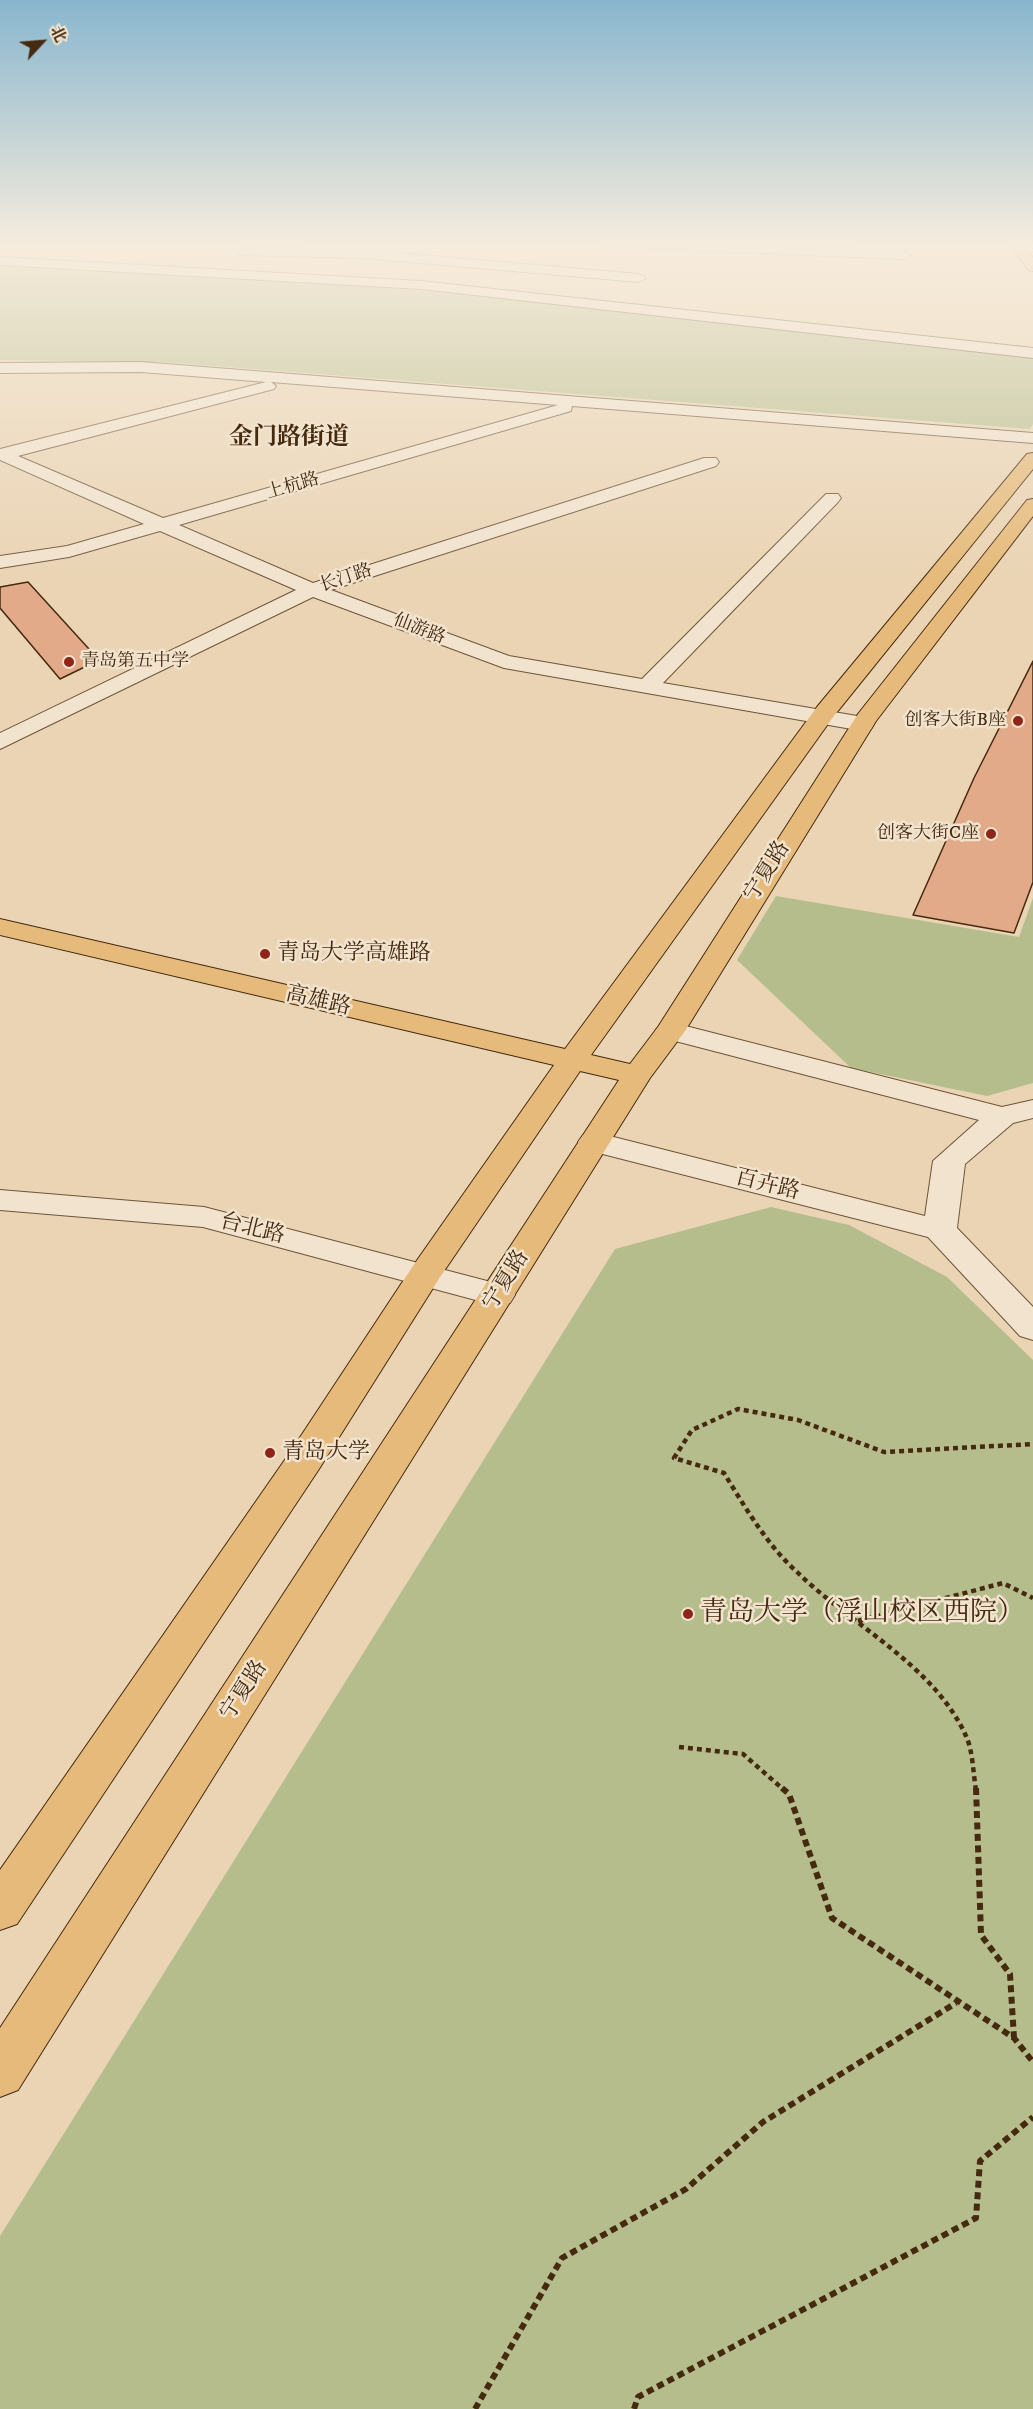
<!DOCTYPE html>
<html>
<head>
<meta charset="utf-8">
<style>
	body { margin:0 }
	#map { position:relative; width:1033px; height:2409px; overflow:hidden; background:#ead4b4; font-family:"IM FELL DW Pica","Noto Serif SC",serif }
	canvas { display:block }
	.north { position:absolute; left:12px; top:12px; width:60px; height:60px; -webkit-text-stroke:4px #f1e3ce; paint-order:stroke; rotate:64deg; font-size:16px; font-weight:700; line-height:24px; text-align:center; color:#462a10 }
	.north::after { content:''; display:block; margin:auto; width:21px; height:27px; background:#462a10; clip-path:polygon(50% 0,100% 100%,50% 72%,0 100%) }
</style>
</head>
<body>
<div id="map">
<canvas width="1033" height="2409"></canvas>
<div class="north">北</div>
</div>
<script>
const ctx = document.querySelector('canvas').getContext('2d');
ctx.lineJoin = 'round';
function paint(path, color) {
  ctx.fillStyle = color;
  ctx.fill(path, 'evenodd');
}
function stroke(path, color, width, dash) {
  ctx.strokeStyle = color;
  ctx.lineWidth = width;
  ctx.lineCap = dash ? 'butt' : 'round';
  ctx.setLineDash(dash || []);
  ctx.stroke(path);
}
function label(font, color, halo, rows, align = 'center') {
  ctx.font = font + ' "IM FELL DW Pica","Noto Serif SC",serif';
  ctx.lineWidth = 5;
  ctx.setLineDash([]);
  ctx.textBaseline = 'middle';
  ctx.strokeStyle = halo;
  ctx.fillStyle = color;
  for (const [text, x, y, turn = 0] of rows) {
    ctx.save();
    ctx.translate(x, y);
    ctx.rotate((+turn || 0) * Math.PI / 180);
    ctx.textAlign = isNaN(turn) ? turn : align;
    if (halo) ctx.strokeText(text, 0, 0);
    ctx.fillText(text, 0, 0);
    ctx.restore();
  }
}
paint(new Path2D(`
	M0,263L361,285L596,307L1033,358V424L1030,429L162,362L0,360Z
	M776,896L1019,937L1033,898V1083L987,1096L851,1068L737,960Z
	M771,1207L849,1225L947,1277L1033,1360V2409H0V2236L615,1249Z`), '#b6bd8d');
const building = new Path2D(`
	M28,582L99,660L60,679L0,608V587Z
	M1033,661V882L1014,933L913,915L974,778Z`);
paint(building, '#e2aa88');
stroke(building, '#462a10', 1.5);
const minor = new Path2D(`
	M602,243H711L904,251L911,255L904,259L608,247Z
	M244,248L363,250L639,274L646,278L639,282L363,258L239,255L238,252Z
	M0,257L421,281L1033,348V358L421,289L0,265Z
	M141,362L1033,433V443L572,406L571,411L179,525L313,583L704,458H716L719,462L716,466L331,590L509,656L642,679L826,494H838L841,498L838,502L663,683L863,717L871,719L874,724L871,729L863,731L504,668L313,597L0,749V733L296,590L160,531L69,557L0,568V556L67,546L144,524L0,460V449L266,382L141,372L0,373V363ZM271,382L558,405L163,518L18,456L274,389L276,386Z
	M670,1022L1002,1107L1033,1100V1118L1013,1123L965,1164L957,1228L1033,1307V1340L1020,1336L928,1237L583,1149L578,1142L583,1135L594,1132L925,1216L933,1161L979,1120L660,1037L655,1031L660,1025Z
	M0,1190L204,1207L510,1287L515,1295L510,1303L498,1306L203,1227L0,1210Z`);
const major = new Path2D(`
	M1010,243H1023L1033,258V271L1028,270Z
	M1033,453V469L833,717L591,1055L630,1064L658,1027L858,714L1027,500L1033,499V516L876,721L685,1031L650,1078L610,1142L18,2090L0,2097V2028L619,1080L580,1071L440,1277L319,1469L17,1924L0,1930V1870L291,1451L413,1266L554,1065L0,935V919L565,1049L817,707L1027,454Z`);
stroke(minor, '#6f5439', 2);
stroke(major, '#462a10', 2);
stroke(new Path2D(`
	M858,1621L1003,1583L1033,1598
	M679,1747L743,1754L784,1790
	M976,1790C973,1773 973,1751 966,1736C934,1665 851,1625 797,1572C767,1545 745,1507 724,1473L674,1458L692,1430L738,1409L798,1420L884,1452L1033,1444`), '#462a10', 4.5, [5, 4]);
stroke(new Path2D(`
	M782,1788L789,1794L832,1918L1014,2038L1033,2062
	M976,1788L981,1935L1010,1974L1014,2038
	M475,2409L562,2258L686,2189L763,2122L956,2003
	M634,2409L638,2397L976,2218L980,2161L1033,2117`), '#462a10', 6, [7, 4.5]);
paint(minor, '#f1e3ce');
paint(major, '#e5ba7a');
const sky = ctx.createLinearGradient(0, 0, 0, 581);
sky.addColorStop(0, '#88b6ce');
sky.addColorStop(0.42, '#f6ecdd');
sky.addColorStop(1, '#f6ecdd00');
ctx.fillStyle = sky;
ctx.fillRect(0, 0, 1033, 581);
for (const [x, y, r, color] of [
	[69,662,6,"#8f2418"],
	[1018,721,6,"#8f2418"],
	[991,834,6,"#8f2418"],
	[265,954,6,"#8f2418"],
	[270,1453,6,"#8f2418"],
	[688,1614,6,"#8f2418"]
]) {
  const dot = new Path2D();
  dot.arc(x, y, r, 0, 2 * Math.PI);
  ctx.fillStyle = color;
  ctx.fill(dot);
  stroke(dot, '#f1e3ce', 2);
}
label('18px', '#462a10', '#f1e3ce', [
	["上杭路",293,487,-16],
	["长汀路",346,579,-18],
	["仙游路",419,630,21]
]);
label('18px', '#462a10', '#f1e3ce', [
	["青岛第五中学",81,662,"left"],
	["创客大街B座",1006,721],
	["创客大街C座",979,834]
], 'right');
label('22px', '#462a10', '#f1e3ce', [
	["宁夏路",768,872,-58],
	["高雄路",318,1002,13],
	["百卉路",767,1186,14],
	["台北路",252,1230,14],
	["宁夏路",507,1281,-58],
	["宁夏路",245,1691,-57]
]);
label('22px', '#462a10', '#f1e3ce', [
	["青岛大学高雄路",277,954],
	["青岛大学",282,1453]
], 'left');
label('bold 24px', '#462a10', '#f1e3ce', [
	["金门路街道",289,439]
]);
label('27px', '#462a10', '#f1e3ce', [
	["青岛大学（浮山校区西院）",700,1614]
], 'left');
</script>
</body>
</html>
